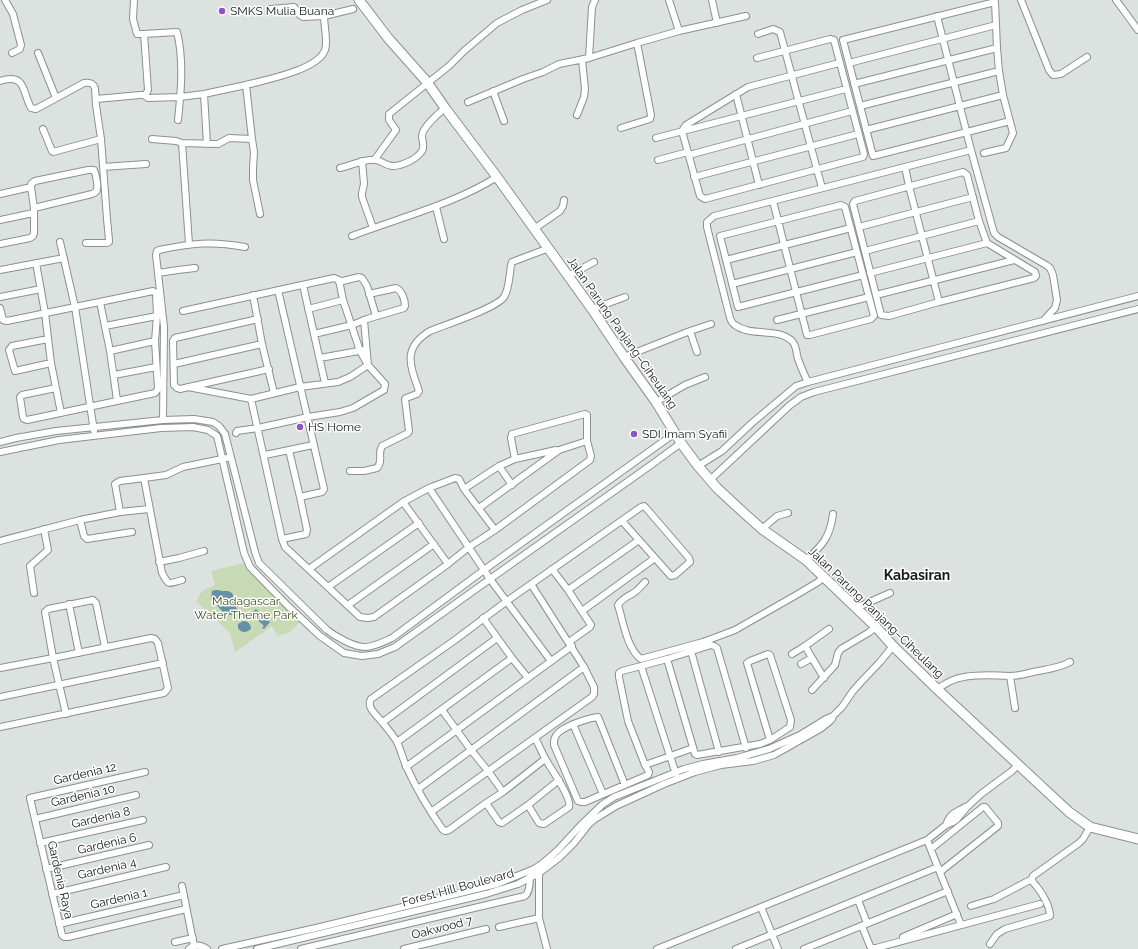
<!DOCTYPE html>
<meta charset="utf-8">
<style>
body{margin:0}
canvas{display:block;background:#dbe2e0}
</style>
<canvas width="1138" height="949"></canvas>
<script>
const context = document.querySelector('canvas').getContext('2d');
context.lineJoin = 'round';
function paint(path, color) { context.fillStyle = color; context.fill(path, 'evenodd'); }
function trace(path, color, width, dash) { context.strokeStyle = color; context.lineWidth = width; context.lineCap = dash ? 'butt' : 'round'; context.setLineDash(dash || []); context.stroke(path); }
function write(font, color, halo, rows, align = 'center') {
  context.font = font + ' Raleway,sans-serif'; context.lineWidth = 3; context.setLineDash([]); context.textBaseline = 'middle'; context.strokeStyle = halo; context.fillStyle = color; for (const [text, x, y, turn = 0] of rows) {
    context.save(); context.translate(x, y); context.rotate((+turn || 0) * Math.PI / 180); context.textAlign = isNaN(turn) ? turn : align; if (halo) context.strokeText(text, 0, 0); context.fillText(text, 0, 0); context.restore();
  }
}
paint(new Path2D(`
 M244,563L248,570L301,621L290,632L278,636L272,626L235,652L230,633L196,601L202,591L215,585L211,571Z`), '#c8dab4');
paint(new Path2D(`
 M215,590H219L221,591H228L232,593L234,597V603L237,609C231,621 223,613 217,605C217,605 217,603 216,602C215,601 212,600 211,599L212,591Z
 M256,609L270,622L264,629L262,628L264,626L253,616L251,618L248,616Z
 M243,621C248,621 251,624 251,629C246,633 241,633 238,628V624Z`), '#6590a6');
const street = new Path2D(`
 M5,0L13,14L21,45L20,49L12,53
 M134,0L133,19L137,34H144L148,90L145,96
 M669,0L679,31
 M712,0L717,23
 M1021,0L1049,70L1053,75L1061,74L1087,57
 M1116,0L1138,30
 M271,9L294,7L300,15L303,17L324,16
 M937,16L971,150
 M144,34L177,32C184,60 181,92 178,120
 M758,34L773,29L780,32L822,188
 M38,53L56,98
 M589,58L592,7L595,0
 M757,58L830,39L834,40L864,154L863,157L705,199L700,196L682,131L686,125L748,87L839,63
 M849,63L996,25
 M0,81C26,73 22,91 31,108L36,109L84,83C90,82 93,83 95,88L96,105L101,139L107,219L109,240V242L107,243H86
 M854,84L997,48
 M493,91L504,121
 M204,94L207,144
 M736,94L759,185
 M96,99L140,95H144L148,98L180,97L204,94L246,85
 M468,102L523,79L543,72L559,64L589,58L637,43L679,31L746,16
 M860,106L999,71
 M577,115L584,97L585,89L582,60
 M621,128L650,119L651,115L637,43
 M43,129L52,151L53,152L101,139
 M866,130L1003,95
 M656,138L846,89
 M152,139L176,141L182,143
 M252,139L254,152L253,168V180L260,214
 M984,153L1006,148L1013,133L1003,95L999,71L997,48L995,2L843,40L873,156L1010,121
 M689,155L852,111
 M375,159L396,130L389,120V114L449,66L464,51L497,23L522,10L547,0
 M658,160L688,152
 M362,161L364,184L362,193V197L373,228
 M103,167L146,164
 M905,167L909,186L939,302L1034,278L1036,276L1035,272L987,243L979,221L967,175L963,172L855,201L853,204L881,315L889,316L939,302
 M340,168C350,166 366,158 376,160C382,161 386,166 393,166C402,166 417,159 422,151C425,146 422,141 422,136C422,128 439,113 445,108
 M694,177L858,134
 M31,187V184L35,181L88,170H94C96,175 98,184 97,189C97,192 95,193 92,194L34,208
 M0,194L31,187L34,208V233L33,236L30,238L0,244
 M773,201C784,246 796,290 807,335H810L871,319L874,316L845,207L841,205L720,236L738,307L863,275
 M436,207L444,239
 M0,220L33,213
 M859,227L973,197
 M534,229L560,211L563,206L564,200
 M352,236C401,217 452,205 497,177
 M60,242L75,307L94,431
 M189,244L182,143L218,144L229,138L252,139L246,85C265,80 318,70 325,50C328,42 324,25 324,16L353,9
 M865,251L979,221
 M726,260L851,228
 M36,263L45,313L51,363L61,413
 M0,270L64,258
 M158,273L178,270L195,268
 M870,273L987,243
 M568,276L594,262
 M339,282L359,277L362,278L367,286L376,316
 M732,284L857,252
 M303,285L325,383
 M278,290L324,489L322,492L300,497L307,530L306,534L282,539
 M253,295L262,344L274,393
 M876,295L1014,260
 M0,297L41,289
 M100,302L110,351L117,400
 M0,308L3,320L7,321L153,291L156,293L157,316L155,341L158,389L155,393L27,420L24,419L23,417L20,397L22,395L56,388
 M308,309L343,300
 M592,309L625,297
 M183,311L334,278L339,280L343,300L360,351L368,365L385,384L384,390L353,408L340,412L308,417L258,428L237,431L236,433
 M258,319L175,338L173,341L174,385L177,388L180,389L269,369
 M777,320L869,297
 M105,326L157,316
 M690,331L697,352
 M314,334L352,325L367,319L404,308L405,306C405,299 402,291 396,288L369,294
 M48,339L12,346L9,350L15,371L51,363
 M110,351L155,341
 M624,357L690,331L711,324
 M320,358L364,350
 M174,364L262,344
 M114,375L156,367
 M808,382C804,375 801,367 798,359C796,353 797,346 792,341C777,327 751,337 735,325C732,324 731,320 730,318L707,227V222L714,216L971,150L994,233L998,237L1046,265L1050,268L1053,275L1057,300L1055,308L1043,321
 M188,387L251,399L300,387L338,382L350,377L368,365L364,320
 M251,399L282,539L285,547L360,617L368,618L374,617L448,564L469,547L495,530L590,460L591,456L587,441V415L585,414L512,434L511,438L515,459
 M656,402L685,385L705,377
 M163,420L164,327L156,255L157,251L159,250C192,243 212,241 245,247
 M0,442L16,438L56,431L163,420L194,419L213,422L219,426L225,434L255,552L259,563L327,630C336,637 354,647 365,647C374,647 383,642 392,638L484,570L675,433
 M289,450L300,497
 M0,452L59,440L161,428L193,427L208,430L217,436L244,553L250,567L288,606L320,636L344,653L362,656L378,654L395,647L490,579L651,465L681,443
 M265,455L313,445
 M499,466L512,485
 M698,466L722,451L752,423L796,386L808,382L1138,296
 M350,471H364L377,468C384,460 377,454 382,446L408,433L409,431L405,399L406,398L417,394L419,391C410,365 402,348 430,331C445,325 497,308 504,297C508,291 509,281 510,273C511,268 510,266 512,262L549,248
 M710,480L789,406L801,397L814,392L1138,309
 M429,488L490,579L551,661
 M464,489L499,466L515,459L556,450
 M403,502L448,564
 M479,508L559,450L587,441
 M120,512L115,484L120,481L144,478
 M80,520L84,536L87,539L132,532
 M762,529L777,516L788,513
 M0,541L80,520L120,512L149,509
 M806,560C823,545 830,537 833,514
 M159,562L179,558L204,551
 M309,569L403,502L429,488L455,478L459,479L464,489L495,530
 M552,569L568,590L591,625L590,627L569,642
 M182,580C168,584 169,586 162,573L144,478L166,475L183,467L227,458
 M645,582C642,585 639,589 635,592C629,596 622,598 618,605C623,621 627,649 641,659L703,642L735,630L798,594L818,582L824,577
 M328,587L419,523
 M568,590L639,540
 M34,593L30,566L48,550L44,529
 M69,604L79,653
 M348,605L434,544
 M856,608L890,593
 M582,611L655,558
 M483,618L512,658L528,678
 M805,646L829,629
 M691,651L719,752
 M792,654L805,646L812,658L824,678
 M667,659L711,645L714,646L717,648L746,748
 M801,664L812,658
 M0,668L53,658L151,638L155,639L158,643L168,688L166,691L164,693L0,727
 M937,689C942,686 946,683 951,681C964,674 995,675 1010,676
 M812,690L835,665L838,653L841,649L868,633L876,627
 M0,697L163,663
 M1015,708L1010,676C1019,676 1025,674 1033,672C1046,669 1057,669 1070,662
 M442,710L471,750L488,771L503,792
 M66,714L53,658L45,612L48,609L93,600L96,603L105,647
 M383,722L497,638
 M573,724L603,794
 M535,738C539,745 542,753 546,760C551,769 572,798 569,807L544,824L539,823L528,805L502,823L499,822L486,803L449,830L445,831L443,830C429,810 417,790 407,768C403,760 401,750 397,742C393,735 387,728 382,722C377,715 366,708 371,699L455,640L507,601L641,507L644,506L646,508L689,558L690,562L675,575L671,576L622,521
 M397,742L512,658
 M645,765L693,748
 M406,767L572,646
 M145,772L30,798L62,935L64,937H68L186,909
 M676,774L670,756L641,666L667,659L695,754L697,755L760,744L770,740L790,727L791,720L770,655L768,654L750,661L747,663L770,740
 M625,785L598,717C588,718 565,726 558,733C554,737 554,740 554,745L578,801L581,802H585L648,775L649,772L645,765L628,721L619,677V673L622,671L641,666
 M418,789L584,667
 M486,803L503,792L545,759
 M528,805L559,780
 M431,812L592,697L594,694V687L584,667L531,584
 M35,819L136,795
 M946,825C950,813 955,813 965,807
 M927,840L961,925
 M40,843L143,820
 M931,849L983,807H985L998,823V826L940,872
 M46,869L149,845
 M539,870V918L547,949
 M182,886L194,946
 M52,894L166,867
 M858,900L867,923
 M971,906L994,899L1032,879
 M761,907L778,949
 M59,924L184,895
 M862,926L870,946L872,948H876L1040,904
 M499,927L539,918
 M903,937L957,914
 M175,942L193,938
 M990,944L997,934L1005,929L1050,916C1050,907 1043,894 1037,887C1036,885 1034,884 1033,882C1031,879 1032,879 1033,876L1079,843L1083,839L1090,827
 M189,949C195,944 201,945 207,949
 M222,949L316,928L497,884L534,869L543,863L558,850L580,826L603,804L614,797L684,769L703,764L737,758L769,749L800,735L826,719L833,716L842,707L853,691L861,682L880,662L893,646
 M257,949L486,894L518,884L539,873L560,857L574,843L589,824L595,819L616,806L664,784L695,772L721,765L753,761L774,755L820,729L829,722L832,719L833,716
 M301,949L525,896C530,892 530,882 530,876
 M404,949L486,929
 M657,949L927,840L946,825L953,822L957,819L967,807L981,794L1012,771L1018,765
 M736,949L938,867
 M804,949L948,891`);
const secondary = new Path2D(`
 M359,0L388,38L427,82L445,108L497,177L592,309L624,357L656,402L681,443L698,466L717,488L745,514L762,529L806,560L876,627L893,646L937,689L1069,812L1090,827L1138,839`);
trace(street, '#8a918f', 8);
trace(secondary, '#8a918f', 11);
trace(street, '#fff', 6);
trace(secondary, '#fff', 9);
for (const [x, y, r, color] of [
 [222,11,4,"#9351c7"],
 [300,427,4,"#9351c7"],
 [634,434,4,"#9351c7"]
]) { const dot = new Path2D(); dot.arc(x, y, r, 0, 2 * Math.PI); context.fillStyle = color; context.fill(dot); trace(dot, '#fff', 1.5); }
write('12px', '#171a19', '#fff', [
 ["SMKS Mulia Buana",230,11],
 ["HS Home",308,427],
 ["SDI Imam Syafii",642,434]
], 'left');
write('12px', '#171a19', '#fff', [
 ["Jalan Parung Panjang–Ciheulang",622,333,55],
 ["Jalan Parung Panjang–Ciheulang",876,613,44],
 ["Gardenia 12",85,774,-13],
 ["Gardenia 10",83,796,-13],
 ["Gardenia 8",101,818,-13],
 ["Gardenia 6",107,844,-13],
 ["Gardenia 4",107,869,-13],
 ["Gardenia Raya",60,880,77],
 ["Forest Hill Boulevard",458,888,-15],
 ["Gardenia 1",119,899,-13],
 ["Oakwood 7",442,928,-14]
]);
write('12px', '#3b5218', '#fff', [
 ["Madagascar",246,601],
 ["Water Theme Park",246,615]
]);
write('bold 14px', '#171a19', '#fff', [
 ["Kabasiran",917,576]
]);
</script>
